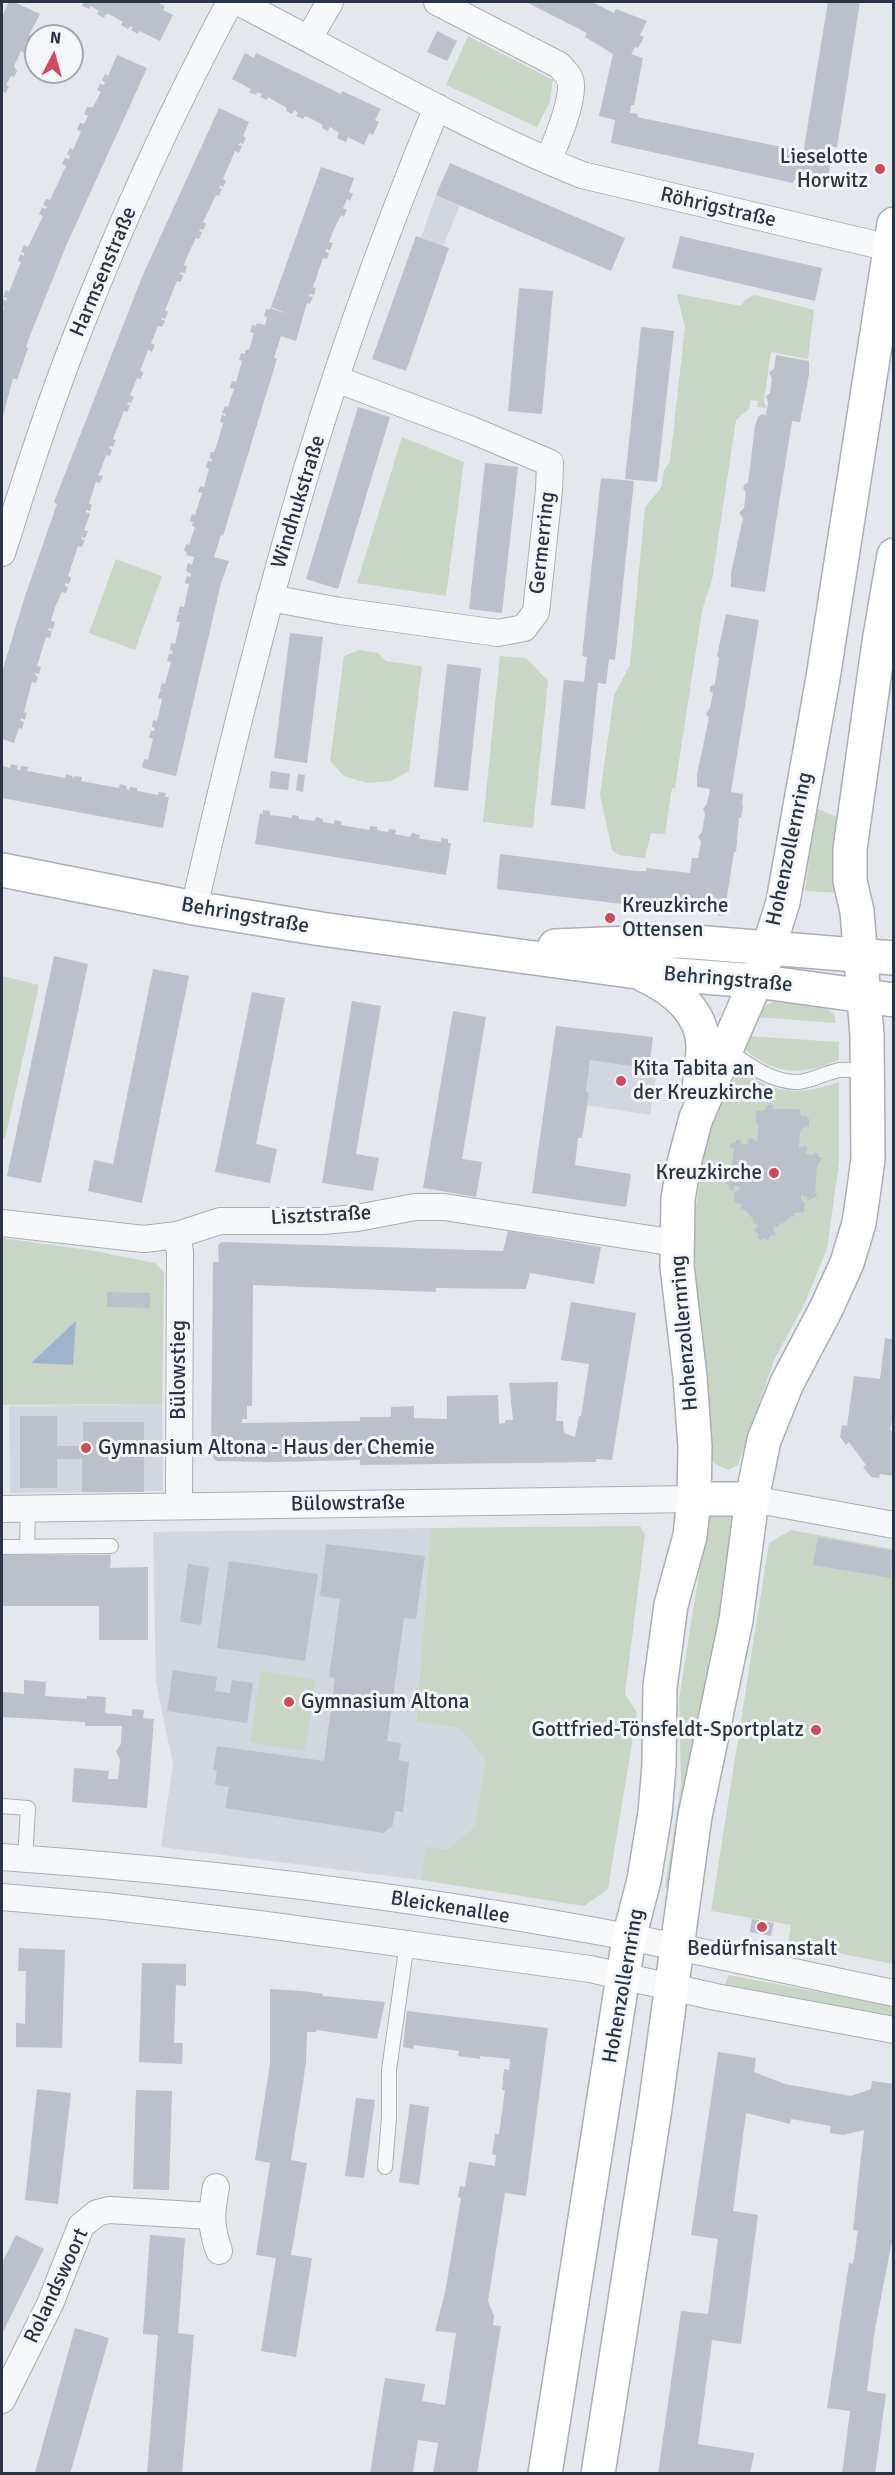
<!DOCTYPE html>
<meta charset="utf-8">
<style>
body{margin:0}
#map{position:relative;width:895px;height:2475px;overflow:hidden;background:#e4e7ec;font-family:Signika,sans-serif}
canvas{display:block}
.frame{position:absolute;inset:0;border:3px solid #2b3445;pointer-events:none}
.north{position:absolute;left:24px;top:24px;width:60px;height:60px;box-sizing:border-box;background:#f4f6f9;border:2px solid #a4a8b1;border-radius:50%;rotate:6deg;font-size:16px;font-weight:700;line-height:24px;text-align:center;color:#2b3445}
.north::after{content:'';display:block;margin:auto;width:21px;height:27px;background:#d1495b;clip-path:polygon(50% 0,100% 100%,50% 72%,0 100%)}
</style>
<div id="map">
<canvas width="895" height="2475"></canvas>
<div class="frame"></div>
<div class="north">N</div>
</div>
<script>
const context = document.querySelector('canvas').getContext('2d');
context.lineJoin = 'round';
function paint(path, color) { context.fillStyle = color; context.fill(path, 'evenodd'); }
function trace(path, color, width, dash) { context.strokeStyle = color; context.lineWidth = width; context.lineCap = dash ? 'butt' : 'round'; context.setLineDash(dash || []); context.stroke(path); }
function write(font, color, halo, rows, align = 'center') {
  context.font = font + ' Signika,sans-serif'; context.lineWidth = 6; context.setLineDash([]); context.textBaseline = 'middle'; context.strokeStyle = halo; context.fillStyle = color; for (const [text, x, y, turn = 0] of rows) {
    context.save(); context.translate(x, y); context.rotate((+turn || 0) * Math.PI / 180); context.textAlign = isNaN(turn) ? turn : align; if (halo) context.strokeText(text, 0, 0); context.fillText(text, 0, 0); context.restore();
  }
}
paint(new Path2D(`
 M436,195L460,205L443,246L421,238Z
 M590,1060L657,1070L650,1115L587,1105L589,1093L586,1092Z
 M162,1404L163,1491L10,1493L9,1406Z
 M431,1528L416,1722L459,1728L485,1759L475,1826L447,1849L426,1846L421,1880L161,1847L173,1764L156,1683L153,1532Z`), '#d2d6de');
paint(new Path2D(`
 M468,36L553,80L550,102L537,127L446,85Z
 M679,294L741,306L745,300L754,295L814,310L808,359L771,352L764,400L766,408L757,407L758,401L751,400L749,409L736,420L712,580L702,611L675,788H672L665,834L651,833L645,858L619,855L612,850L600,795L614,695L630,665L645,507L661,488L664,470L670,461L685,327L677,295Z
 M402,437L464,462L446,596L357,583Z
 M116,559L162,576L135,650L89,633Z
 M359,650L378,653L386,661L422,666L409,771L391,781L367,783L344,776L330,761L344,656Z
 M500,656L526,658L548,681L533,828L483,822Z
 M816,808L844,820L842,893L805,891Z
 M2,976L39,985L5,1139L2,1138Z
 M774,1002L823,1006L834,1014L836,1023L755,1017L759,1008Z
 M747,1036L839,1042V1060C799,1076 777,1076 743,1048Z
 M735,1067C772,1093 796,1097 839,1082V1163L827,1249L804,1305L774,1360L738,1465L728,1470L715,1464L708,1454L689,1256L706,1136Z
 M2,1238L95,1251L155,1263L164,1272L162,1404L2,1405Z
 M709,1510L735,1516L674,1890L665,1888L681,1785L679,1699Z
 M640,1526L645,1534L625,1694L637,1713L608,1889L584,1906L421,1880L426,1846L447,1849L475,1826L485,1759L459,1728L416,1722L431,1528Z
 M791,1530L893,1549V1964L788,1943L791,1925L711,1911L769,1543Z
 M261,1671L316,1680L305,1751L250,1742Z
 M729,1975L877,2003L893,2002V2022L725,1985Z`), '#c9d6c5');
paint(new Path2D(`
 M76,1321L73,1365L31,1363Z`), '#9fb4cc');
paint(new Path2D(`
 M9,2H14L40,14L29,35L33,37L29,43L26,41L25,44L28,46L25,53L21,51L14,66L17,71L14,77L11,76L6,85L9,86L6,93L2,91V16Z
 M84,2H156L165,6L163,10L173,15L160,41L139,31L138,34L131,30L133,27L130,26L128,29L121,25L123,22L109,14H106L104,18L97,14L99,11L91,6L89,9L82,6Z
 M526,2H592L614,13L616,9L647,21L640,35L644,37L638,48L635,47L631,54L643,58L634,105H631L630,113L638,114L637,117L791,149V152L803,154L828,2H860L837,147H833L827,185L794,180L793,183L611,143L615,120L599,116L613,54L585,37L587,33Z
 M437,31L457,41L447,61L427,52Z
 M245,53L254,58L256,53L341,94L342,91L381,109L375,120L379,122L373,135L369,133L364,145L348,137L346,142L337,138L339,133L332,128L330,127L328,131L322,128L323,125L310,118L305,116L303,119L296,116L298,113L294,110L292,114L286,111L287,108L268,97L267,100L260,97L262,94L257,92L256,95L249,92L251,89L232,79Z
 M117,55L147,68L66,246L31,333L26,347L28,348L17,380L13,378L2,420V313L4,307H2V303L3,299L6,301L7,298L3,297L6,290L9,292L21,262L18,261L20,254L24,256V253L21,252L24,245L28,247L43,216L39,214L42,207L45,209L47,207L43,205L46,199L50,200L66,166L62,164L65,158L69,159L70,156L67,154L70,148L73,150L80,134L81,131L77,130L80,123L84,124L88,116L84,114L87,107H93L101,92L97,90L100,84L104,85L105,82L102,81L105,74L108,76Z
 M219,108L249,122L243,136L246,138L243,144L240,143L238,145L242,146L239,153L235,151L223,179L226,181L223,187L220,185L219,188L222,189L219,196L216,195L203,222L206,224L203,230L200,229L199,231L202,232L199,239L196,238L190,250L184,265L187,266L185,273L181,272L180,274L183,275L181,282L177,281L165,310L168,312L165,319L162,317L161,319L165,321L162,327L158,326L151,343L155,345L152,352L148,350L140,371L143,372L141,379L137,378L130,395L134,397L131,403L128,402L127,404L130,406L127,412L124,411L113,439L116,440L113,447L110,446L109,448L112,450L110,456L106,455L101,469L98,475L103,476L100,483L96,482L89,503L92,505L90,511L86,510V512L90,514L84,530L88,531L85,538L82,537L81,539L85,540L82,547L78,546L68,576L71,578L69,584L65,583V586L68,587L66,593L62,592L55,607L51,621L55,622L53,629L49,628L48,630L52,631L50,638L46,637L37,666L41,667L39,674L35,673V675L38,677L36,683L32,682L24,712L27,713L25,720L21,718V721L24,722L22,729L19,728L14,743L2,739V672L25,596L57,504L54,502L142,277Z
 M450,163L625,238L611,271L436,195Z
 M321,167L354,178L349,192L353,194L350,201L347,199L343,208L347,210L344,217L341,215L334,229L329,242L333,243L330,250L326,249V252L329,253L327,259L323,258L313,287L316,288L314,295L310,294L309,296L313,297L310,304L307,303L296,341L281,336L274,358L277,359L223,536L221,535L214,557L229,561L221,583L176,776L146,769L142,767L144,759L148,760L153,738H149L151,731H154L155,728L152,727L153,720L157,721L162,699L158,698L160,691H164L160,690L162,683L165,684L171,662L167,661L169,654H172L173,651L170,650L171,643L175,644L180,622H176L178,614L182,613H178L180,606L184,607L189,584L185,583L187,576L190,577L191,574L186,571L188,563L192,565L194,557L186,555L187,552L184,551L186,544L189,545L195,527L192,526L193,522L190,521L192,514L195,515L202,493L198,492L200,486L204,487L209,469L206,467L208,461L212,462V459L209,458L211,452H214L218,441L223,423L220,422L222,415L225,416L226,414L222,413L225,406L228,407L234,389L230,388L232,381L236,382L242,361L239,360L241,353L245,354L246,350H249L254,333L250,332L252,325L256,326L257,323L265,325L267,317L264,316L266,309L270,310V308L288,314L271,307Z
 M416,236L449,248L406,371L372,359Z
 M680,236L822,268L815,301L672,268Z
 M519,288L553,291L542,414L508,411Z
 M641,327L674,331L657,482L625,479Z
 M776,355L809,361V374L800,422L792,421L765,592L731,587V573L743,518L739,513L744,508L746,493L743,488L745,484L748,483L755,426L758,417L762,414L766,415L768,403L766,396L770,393L772,379L769,372L774,369Z
 M358,407L390,417L338,589L306,579Z
 M485,463L518,467L502,613L469,609Z
 M601,478L634,481L615,660L609,659L606,684L598,683L585,809L551,805L564,680L584,682L587,657L582,656Z
 M726,614L759,620L731,792L743,794L742,805H743L741,818H739L736,852H734L724,916L497,889L500,854L636,871H646L647,868L690,873L692,858H698L701,842L698,837L702,832L705,814L703,809L707,804L710,789L697,787V774L709,718L706,714L710,708L713,693L710,691V687L715,684L719,658L717,656Z
 M290,633L323,637L307,763L274,758Z
 M447,664L481,668L468,791L434,787Z
 M11,764L18,766L17,769L20,770L21,766L28,767L27,771L65,778L66,774L73,776L72,779L75,776L82,777L81,781L119,788L120,784L127,786L126,789L129,790L130,787L137,788V791L158,795L159,792L166,793L165,797H169L163,828L2,798V766L10,768Z
 M271,771L290,774L288,790L269,788Z
 M298,774L305,775L303,792L296,790Z
 M263,810L270,811V815L292,818V815L299,816V819L315,821L316,817L323,819V822L334,824L335,820L342,822L341,825L369,830L370,826L377,827V830L388,832L389,829L396,830L395,834L410,837L412,833L420,835L419,838L422,839L441,842V838L448,839V843H451L446,875L255,844L260,813L263,814Z
 M54,956L88,964L41,1183L7,1176Z
 M153,969L189,976L142,1203L88,1191L94,1160L113,1164Z
 M252,992L285,998L256,1144L277,1149L270,1183L215,1172Z
 M352,1001L381,1006L356,1154L379,1158L373,1191L322,1183Z
 M453,1011L486,1017L462,1159L482,1162L476,1197L423,1188Z
 M556,1026L653,1037L649,1069L590,1060L586,1092L589,1093L582,1138H578L575,1165L631,1174L626,1207L532,1193Z
 M768,1105H773V1109H799L801,1116H806L809,1119V1126L802,1129L800,1134L799,1148L806,1146L808,1149L805,1154L814,1155V1153H818V1156L822,1158L817,1167L815,1193H817L816,1197L807,1201L808,1198L801,1195V1200L805,1203L804,1212L794,1213V1217L791,1216L782,1224L779,1223V1227L775,1226L773,1231L776,1232L775,1236L771,1235L767,1241L765,1238L760,1240L757,1237L759,1234L753,1230L757,1228V1224L753,1223V1219L744,1209L742,1210L740,1206L743,1205L734,1202L735,1192L739,1190L740,1187L734,1186V1191L729,1190V1185L726,1184L727,1180H730L734,1149L730,1148V1144L736,1143V1140H741L740,1144H749L747,1140L752,1138L757,1141L759,1126L756,1121V1111H763Z
 M508,1231L601,1247L594,1284L530,1273L526,1289L436,1288V1292L253,1285L252,1406H247V1419H242V1423L360,1421V1417H391V1407L414,1406V1418L447,1419V1396L498,1395L499,1424L505,1423V1420H513L509,1383L558,1382L556,1421H563L564,1433L575,1437L579,1416H581L589,1364L561,1360L571,1302L636,1313L612,1460L596,1459V1462L360,1465V1460L273,1462L217,1461L214,1459L211,1451L213,1262H219L218,1245L222,1242L503,1251Z
 M107,1292L150,1293V1308L107,1307Z
 M885,1338L894,1340V1409L890,1430L894,1434V1476L880,1474L879,1478L871,1477L863,1467L866,1465L849,1442L846,1445L840,1437L842,1425L847,1426L854,1376L880,1379Z
 M20,1416H57V1446H83V1422H144V1492H82V1459H57V1488H20Z
 M818,1537L894,1551L890,1578L813,1565Z
 M326,1544L425,1556L416,1619L404,1618L387,1741L401,1743L399,1760L409,1762L403,1812L395,1811L392,1828L390,1827L384,1833L225,1808L229,1787L215,1785L217,1770H213L217,1746L324,1761L335,1678L329,1677L340,1599L320,1596Z
 M2,1555H111L110,1568L148,1567V1640H99V1606H2Z
 M229,1561L318,1574L305,1661L217,1648Z
 M188,1564L209,1567L201,1625L180,1622Z
 M173,1670L217,1677L215,1691L230,1693L232,1680L253,1683L247,1723L167,1711Z
 M24,1680L46,1682L45,1696L87,1699V1696L106,1697L105,1713L132,1716V1709L144,1710L143,1718L154,1719L147,1808L72,1802L74,1768L109,1771L108,1779H118L120,1760L116,1751L121,1744L122,1726H85V1722L2,1717V1692L24,1694Z
 M752,1919L774,1923L771,1936L750,1932Z
 M19,1948L65,1950L62,2048L16,2047V2023L25,2024L26,1971H18Z
 M142,1963L186,1964V1986L176,1985L174,2043H183L182,2064L139,2062Z
 M270,1989L302,1991L323,1994V1996L385,2002L377,2039L317,2030L316,2032H307L306,2063L291,2160L307,2163L291,2255L312,2258L296,2357L261,2351L276,2258L256,2255L270,2163L255,2160L270,2064Z
 M407,2011L548,2028L526,2196L505,2193L488,2301L494,2316L493,2325L501,2326L477,2474H433L438,2443L418,2440L413,2471L418,2474H370L385,2378L425,2384L422,2401L445,2405L456,2333L435,2331L445,2293L461,2198L458,2197L460,2186L465,2187L469,2162L495,2166L496,2155L492,2154L495,2134H499L505,2090H502L504,2069L509,2070L510,2059L480,2056V2059L458,2056L459,2051L414,2045L413,2049L403,2047Z
 M718,2052L756,2058L754,2072L785,2084L851,2096L871,2089L872,2081L894,2084V2230L875,2329L867,2391L886,2394L875,2474H842L850,2411L827,2408L849,2263L853,2264L858,2231L853,2230L864,2130L843,2135L830,2133L831,2126L791,2119L790,2124L746,2113L733,2211L758,2215L741,2344L712,2340L698,2444L754,2453L750,2474H658L681,2311L708,2314L718,2239L691,2235Z
 M37,2089L71,2093L58,2204L25,2200Z
 M136,2090L172,2091L169,2190L133,2189Z
 M356,2098L375,2100L364,2178L345,2176Z
 M410,2104L429,2107L419,2185L399,2182Z
 M16,2235L44,2249L2,2334V2263Z
 M150,2235L185,2238L178,2333L194,2335L182,2474H147L158,2335L143,2334Z
 M75,2328L109,2338L70,2474H41L35,2472Z`), '#bbc0ca');
const lane = new Path2D(`
 M726,1049C746,1063 772,1083 798,1082C812,1081 825,1073 839,1070C847,1069 858,1071 867,1072
 M2,1547L111,1546
 M27,1547L28,1508
 M2,1806L28,1808L25,1859
 M385,2167L389,2117V2070L407,1943`);
const street = new Path2D(`
 M238,2C351,60 463,127 582,175L890,248
 M437,2L559,65C564,71 571,76 571,85C572,106 556,142 548,161
 M309,38L330,2
 M2,553C25,481 48,408 76,337C121,222 172,110 230,2
 M270,598L340,611L498,633L524,628L536,612L549,490L550,463L472,430L336,379
 M194,908C224,777 256,646 293,517C332,378 382,240 437,107
 M2,1223L144,1239L177,1235L220,1221H322L357,1218L415,1207H444L676,1243
 M177,1235L180,1252L179,1505
 M752,1499L894,1525
 M2,1509L694,1499
 M2,1857C201,1871 399,1895 596,1931C695,1949 794,1973 894,1993
 M2,1897L106,1906L259,1924L590,1969L716,1997L894,2030
 M216,2187C211,2214 210,2225 219,2251
 M2,2400L50,2304L81,2226L97,2213L109,2210L210,2216`);
const secondary = new Path2D(`
 M2,870L194,908L321,929L637,972L756,981L894,1000
 M555,946L681,941L894,958
 M642,974C672,988 703,1010 703,1047C703,1061 700,1075 699,1090
 M694,1499H752
 M545,2474L629,1938L644,1880L655,1813L659,1766L660,1687L671,1605L690,1536L694,1499L695,1447L690,1377L677,1266L678,1199L684,1163L696,1118L764,963L783,902L823,678L894,224
 M598,2474L655,2108L695,1816L736,1620L752,1499L764,1440L787,1383L826,1309L847,1263L859,1223L864,1189L868,1159L867,1035L857,911L850,881V849L879,642L894,555`);
trace(lane, '#a9aeb7', 16);
trace(street, '#a9aeb7', 28);
trace(secondary, '#a9aeb7', 36);
trace(lane, '#f7f8fa', 14);
trace(street, '#f7f8fa', 26);
trace(secondary, '#fff', 33);
for (const [x, y, r, color] of [
 [880,169,6,"#d1495b"],
 [610,918,6,"#d1495b"],
 [621,1081,6,"#d1495b"],
 [774,1173,6,"#d1495b"],
 [86,1448,6,"#d1495b"],
 [289,1702,6,"#d1495b"],
 [816,1730,6,"#d1495b"],
 [762,1927,6,"#d1495b"]
]) { const dot = new Path2D(); dot.arc(x, y, r, 0, 2 * Math.PI); context.fillStyle = color; context.fill(dot); trace(dot, '#f4f6f9', 2); }
write('21px', '#2b3445', '#f4f6f9', [
 ["Lieselotte",868,157,"right"],
 ["Horwitz",868,181,"right"],
 ["Kreuzkirche",622,906],
 ["Ottensen",622,930],
 ["Kita Tabita an",633,1069],
 ["der Kreuzkirche",633,1093],
 ["Kreuzkirche",762,1173,"right"],
 ["Gymnasium Altona - Haus der Chemie",98,1448],
 ["Gymnasium Altona",301,1702],
 ["Gottfried-Tönsfeldt-Sportplatz",804,1730,"right"],
 ["Bedürfnisanstalt",762,1949,"center"]
], 'left');
write('21px', '#2b3445', '#f4f6f9', [
 ["Röhrigstraße",718,208,13],
 ["Harmsenstraße",104,272,-67],
 ["Windhukstraße",299,502,-73],
 ["Germerring",543,543,-84],
 ["Hohenzollernring",790,849,-78],
 ["Behringstraße",245,916,10],
 ["Behringstraße",728,980,5],
 ["Lisztstraße",321,1216,-3],
 ["Hohenzollernring",685,1333,-95],
 ["Bülowstieg",179,1370,-90],
 ["Bülowstraße",348,1504,-1],
 ["Bleickenallee",450,1908,9],
 ["Hohenzollernring",624,1986,-80],
 ["Rolandswoort",57,2286,-65]
]);
</script>
